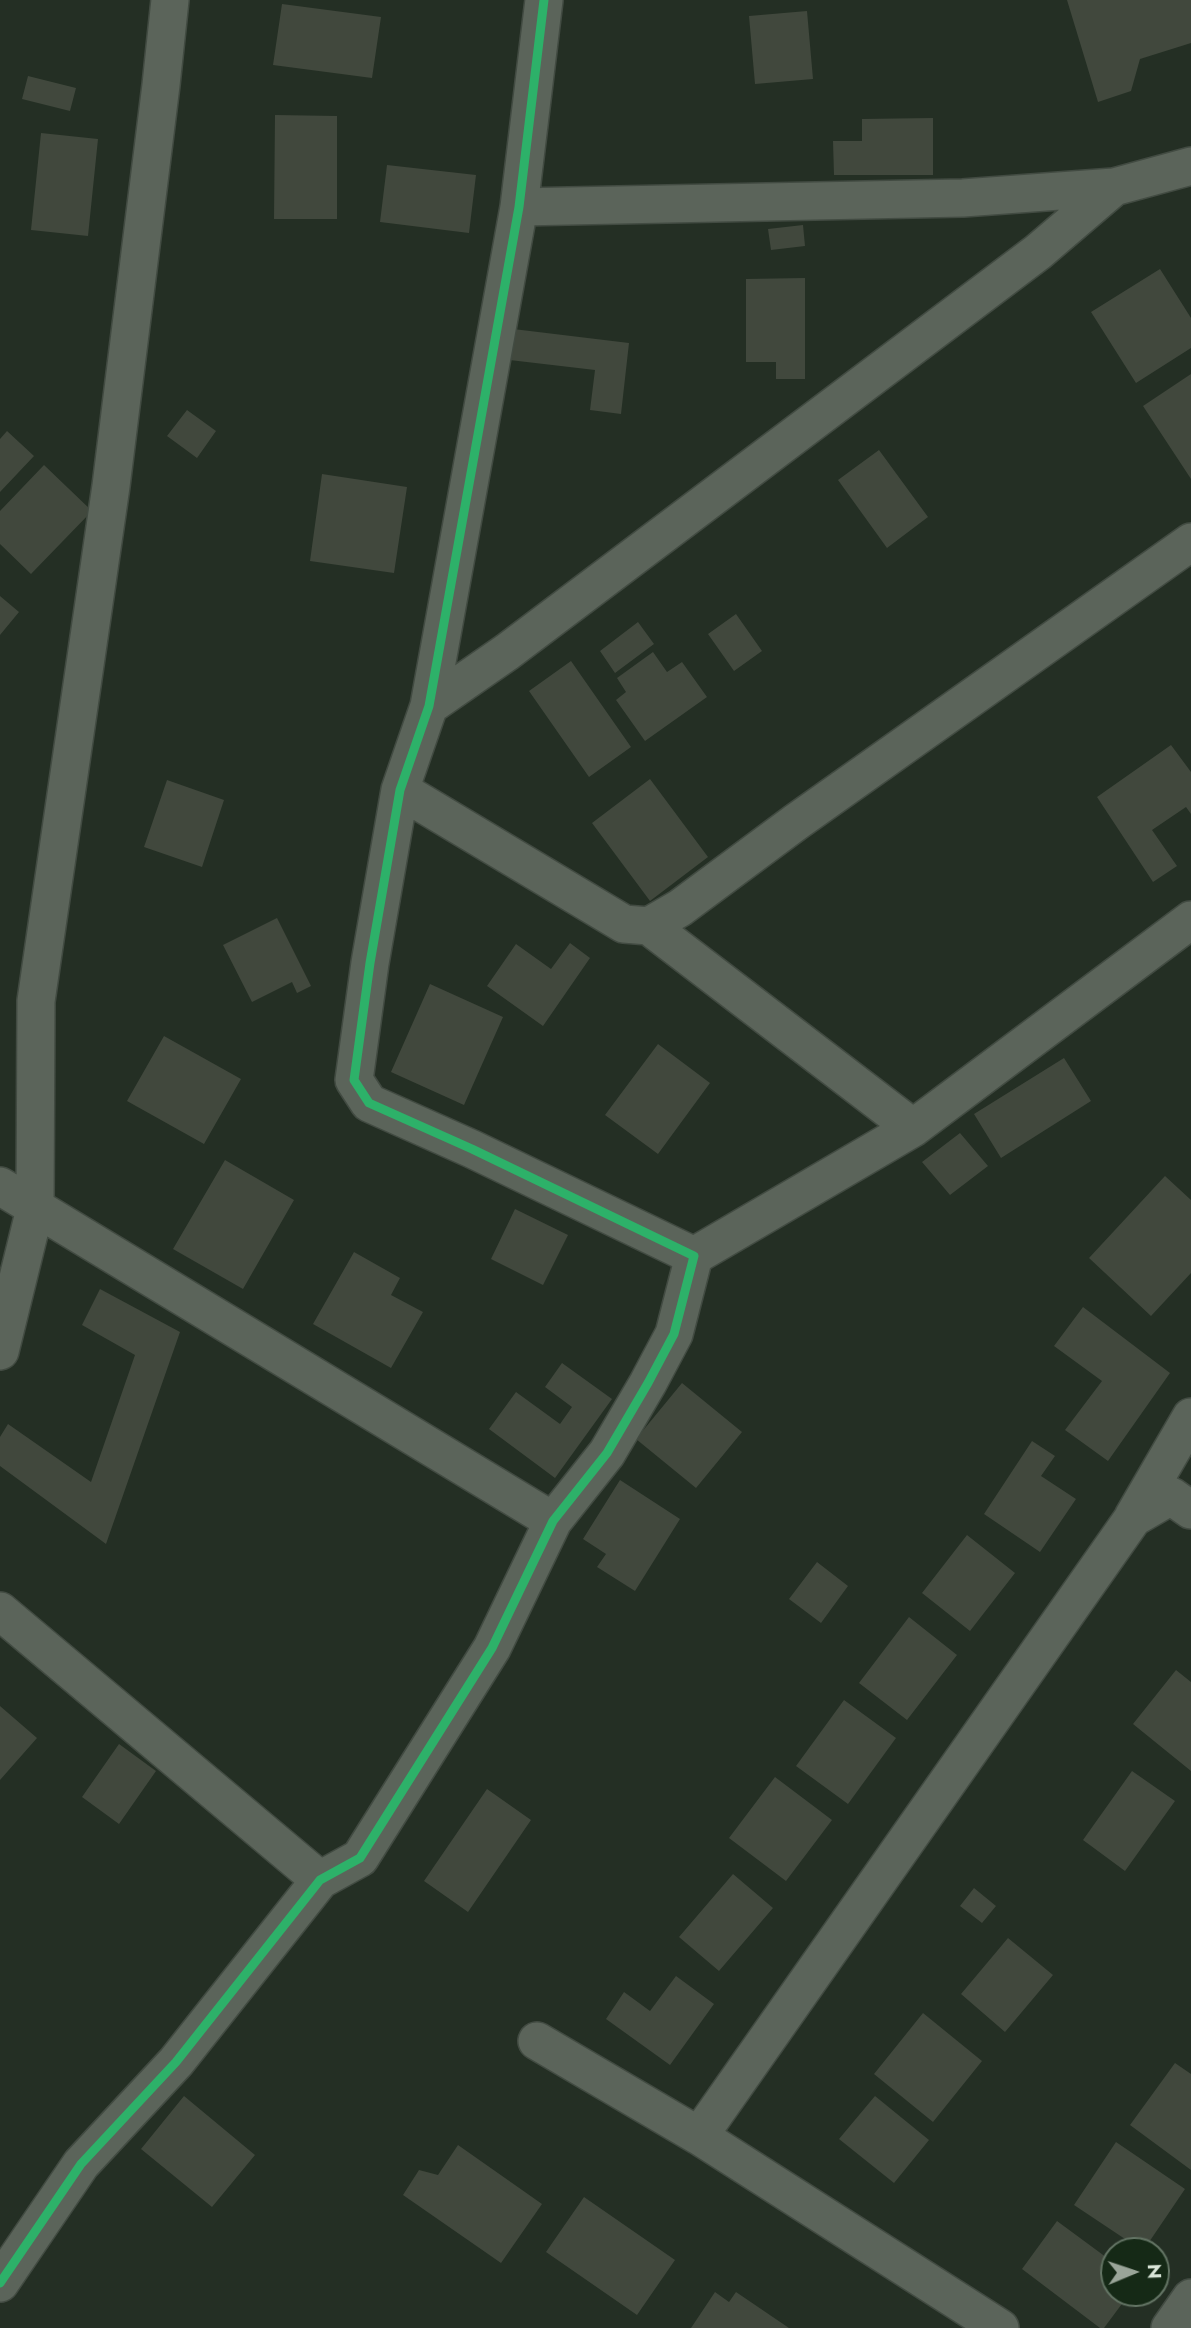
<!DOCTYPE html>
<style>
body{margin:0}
#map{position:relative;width:1191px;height:2328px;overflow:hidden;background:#242f24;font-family:Jost,sans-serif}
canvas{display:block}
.north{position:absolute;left:1100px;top:2237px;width:70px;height:70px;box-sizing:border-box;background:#152916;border:2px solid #637464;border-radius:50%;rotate:88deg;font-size:19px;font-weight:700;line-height:28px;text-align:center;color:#d9e5d8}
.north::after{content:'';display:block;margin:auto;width:24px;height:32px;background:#9aa599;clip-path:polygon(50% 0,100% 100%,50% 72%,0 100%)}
</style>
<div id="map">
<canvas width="1191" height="2328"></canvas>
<div class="north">N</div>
</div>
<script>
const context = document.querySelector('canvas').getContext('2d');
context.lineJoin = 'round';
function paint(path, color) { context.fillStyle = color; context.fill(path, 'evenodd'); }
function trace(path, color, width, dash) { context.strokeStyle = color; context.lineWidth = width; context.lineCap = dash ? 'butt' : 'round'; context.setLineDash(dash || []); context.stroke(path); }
paint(new Path2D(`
 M1067,0H1191V43L1140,59L1131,91L1098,102Z
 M282,4L381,17L372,78L273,65Z
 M807,11L813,79L755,84L749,16Z
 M28,76L76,88L70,111L22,99Z
 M275,115L337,116V219H274Z
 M933,118V175H834L833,141H862V119Z
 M41,133L98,139L88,236L31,230Z
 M387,165L476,175L469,233L380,222Z
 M803,225L805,246L771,250L768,229Z
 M1160,269L1191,318V348L1136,383L1091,312Z
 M805,278V379H776V362H746V279Z
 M505,328L629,343L621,414L590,410L595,370L501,359Z
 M1191,374V479L1143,406Z
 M187,410L216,431L197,458L167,436Z
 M7,431L34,456L0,492V439Z
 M879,450L928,517L887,548L838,480Z
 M44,465L92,511L31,574L0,544V511Z
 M322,474L407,487L394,573L310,561Z
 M0,596L19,612L0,635Z
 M736,614L762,651L734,671L708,634Z
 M638,622L654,644L615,673L600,651Z
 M653,652L667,672L682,662L707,697L645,741L616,700L626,692L617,678Z
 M571,661L631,747L589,777L529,691Z
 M1171,745L1191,772V814L1186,807L1152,830L1177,866L1153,882L1097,797Z
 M650,779L708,857L650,901L592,823Z
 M167,780L224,800L202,867L144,847Z
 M277,918L311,986L297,993L292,982L252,1002L223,945Z
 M570,943L590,958L543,1026L487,986L516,944L551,969Z
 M430,984L503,1017L464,1105L391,1072Z
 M164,1036L241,1079L204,1144L127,1101Z
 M658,1044L710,1083L658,1154L605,1115Z
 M1064,1058L1091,1101L1001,1158L974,1114Z
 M960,1133L988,1166L950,1195L922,1162Z
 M225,1160L294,1200L243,1289L173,1249Z
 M1165,1176L1191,1200V1273L1151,1316L1089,1258Z
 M515,1209L568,1235L543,1285L491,1259Z
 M354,1252L400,1278L391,1295L423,1312L391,1368L313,1324Z
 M100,1289L180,1332L106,1544L0,1466V1437L8,1424L91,1482L135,1355L82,1325Z
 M1083,1307L1170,1373L1108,1461L1065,1430L1102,1381L1054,1346Z
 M562,1363L612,1399L555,1478L489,1429L516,1392L560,1424L572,1407L545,1387Z
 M682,1383L742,1432L696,1488L636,1439Z
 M1032,1441L1055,1456L1041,1476L1076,1499L1040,1552L984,1514Z
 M620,1480L680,1519L635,1591L597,1567L606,1554L583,1539Z
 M967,1535L1015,1573L970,1631L922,1593Z
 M817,1562L848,1586L821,1623L789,1599Z
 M909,1617L957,1655L907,1720L859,1683Z
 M1176,1670L1191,1682V1771L1133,1724Z
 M844,1700L896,1738L848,1804L796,1766Z
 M0,1706L37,1738L0,1780Z
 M119,1744L156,1771L119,1824L82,1797Z
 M1132,1771L1175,1801L1125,1871L1083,1840Z
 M775,1777L832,1820L786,1881L729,1838Z
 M487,1789L531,1820L468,1912L424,1881Z
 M733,1874L773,1908L719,1971L679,1937Z
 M974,1888L996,1906L982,1923L960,1906Z
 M1008,1938L1053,1975L1005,2032L961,1994Z
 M676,1976L714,2004L670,2065L606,2019L624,1992L650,2011Z
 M923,2013L982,2061L933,2122L874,2074Z
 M1175,2063L1191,2074V2170L1130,2125Z
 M184,2096L255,2155L212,2207L141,2149Z
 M875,2096L929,2140L894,2183L839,2139Z
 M1116,2142L1185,2189L1143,2251L1074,2205Z
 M458,2145L542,2204L501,2263L403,2195L419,2170L438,2175Z
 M584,2197L675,2260L637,2315L546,2252Z
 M1057,2221L1114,2263V2293H1130L1104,2328H1100L1022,2269Z
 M715,2292L729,2302L736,2292L789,2328H691Z`), '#41483d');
const minor = new Path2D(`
 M519,207L963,198L1114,187
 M429,706L507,652L1038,252L1114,187L1191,166
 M400,790L624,924L649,926L680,908L796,822L1191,542
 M649,926L913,1128
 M0,1186L553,1521
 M694,1256L913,1128L1191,920
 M0,1351L35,1209L36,1001L111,486L161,85L170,0
 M1133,1517L1191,1417
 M0,1611L320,1880
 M537,2041L699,2136L1000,2328
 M699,2136L1133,1518L1171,1496L1191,1510
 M0,2283L81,2164L176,2062L320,1880L360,1858L492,1648L553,1521L607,1453L648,1383L674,1334L694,1256L472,1149L369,1103L354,1080L370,963L400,790L429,706L519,207L544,0
 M1170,2328L1191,2298`);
trace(minor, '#424b42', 40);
trace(minor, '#5b645a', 37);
trace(new Path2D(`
 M0,2283L81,2164L176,2062L320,1880L360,1858L492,1648L553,1521L607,1453L648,1383L674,1334L694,1256L472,1149L369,1103L354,1080L370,963L400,790L429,706L519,207L544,0`), '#2db169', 9);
</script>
